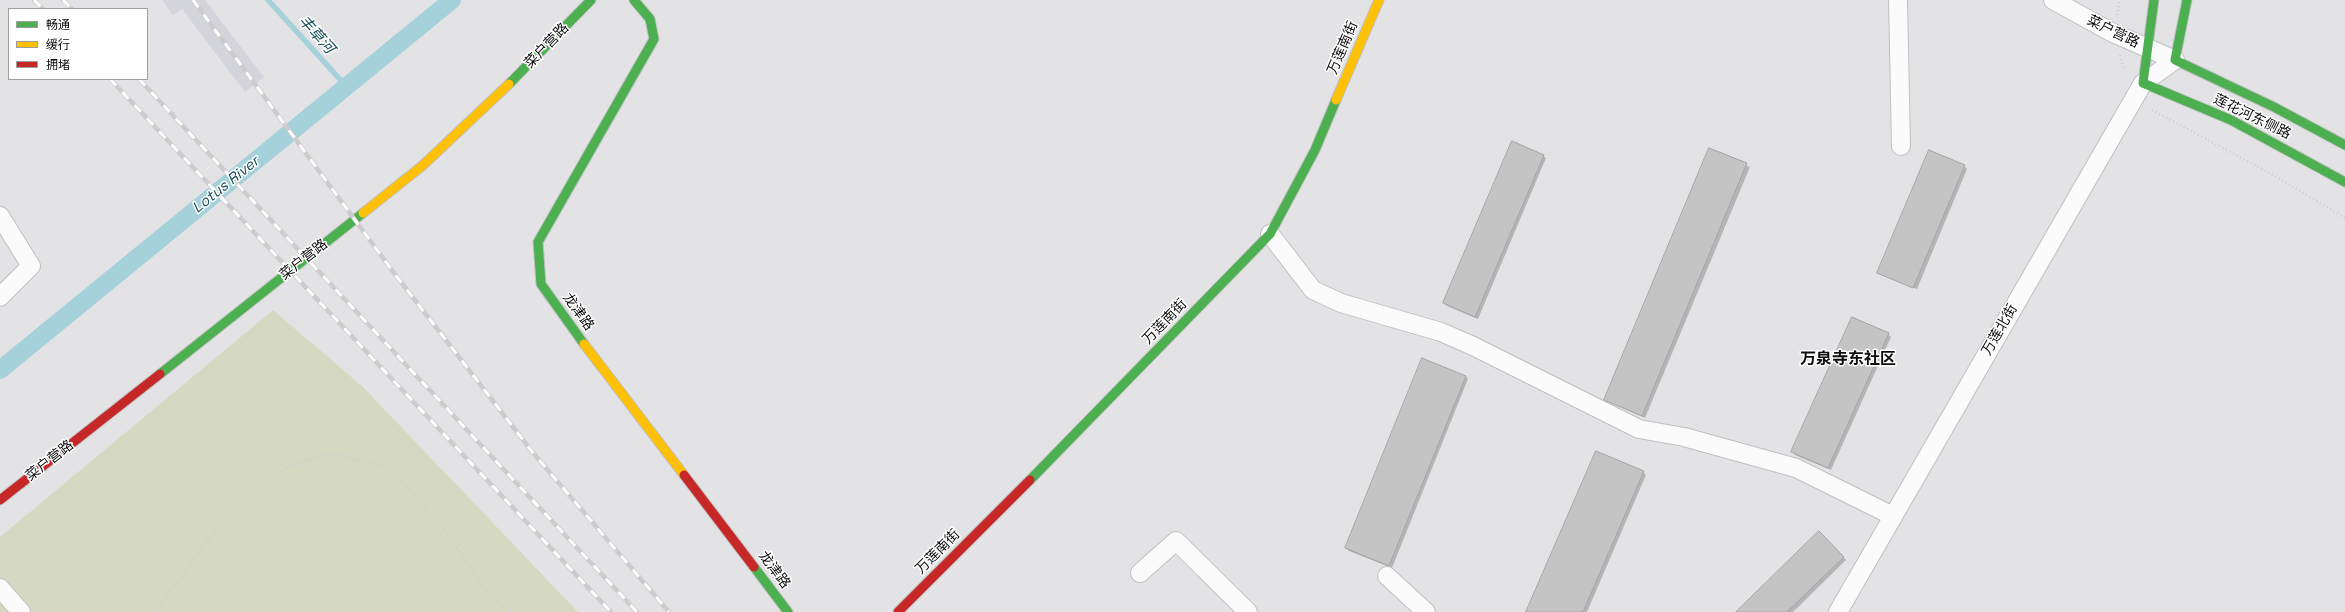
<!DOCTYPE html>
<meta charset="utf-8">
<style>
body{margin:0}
#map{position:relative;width:2345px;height:612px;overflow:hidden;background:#e3e3e6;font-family:"Space Grotesk","Noto Sans SC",sans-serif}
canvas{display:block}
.legend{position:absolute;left:8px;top:8px;width:140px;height:72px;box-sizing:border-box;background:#fff;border:1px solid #9d9d9e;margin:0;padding:5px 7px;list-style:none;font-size:12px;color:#0b0b0d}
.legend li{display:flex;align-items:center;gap:8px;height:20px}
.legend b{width:20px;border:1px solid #9d9d9e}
</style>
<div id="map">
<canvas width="2345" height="612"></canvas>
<ul class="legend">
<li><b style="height:5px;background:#4caf50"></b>畅通</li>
<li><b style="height:5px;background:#ffc107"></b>缓行</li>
<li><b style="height:5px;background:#c62828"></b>拥堵</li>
</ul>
</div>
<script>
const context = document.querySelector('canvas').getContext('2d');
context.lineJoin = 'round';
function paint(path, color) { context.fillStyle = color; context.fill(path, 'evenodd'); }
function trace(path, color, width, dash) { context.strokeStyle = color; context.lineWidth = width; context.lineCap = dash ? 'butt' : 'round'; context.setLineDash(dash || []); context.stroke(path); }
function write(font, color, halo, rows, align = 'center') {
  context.font = font + ' "Space Grotesk","Noto Sans SC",sans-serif'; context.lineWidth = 3; context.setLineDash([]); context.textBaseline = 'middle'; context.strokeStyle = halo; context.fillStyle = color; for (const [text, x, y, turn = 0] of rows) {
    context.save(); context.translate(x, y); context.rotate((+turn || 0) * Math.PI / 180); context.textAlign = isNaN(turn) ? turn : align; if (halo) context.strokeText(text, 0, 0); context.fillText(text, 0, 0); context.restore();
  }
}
paint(new Path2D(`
 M162,0H205L264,77L245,92L182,9L173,15Z`), '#d4d4db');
paint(new Path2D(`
 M273,310L363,387L578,612H0V537Z`), '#d5d9c1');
paint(new Path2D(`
 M1710,149L1750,167L1645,418L1605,400Z
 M1543,156L1546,158L1478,319L1447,306L1444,303Z
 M1964,166L1967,169L1917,289L1881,275L1879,273Z
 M1888,334L1891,337L1831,470L1795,455L1793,452Z
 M1466,377L1468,379L1392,568L1349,551L1346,548Z
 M1643,472L1646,475L1587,612H1527Z
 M1819,533L1846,560L1793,612H1738Z`), '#0003');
trace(new Path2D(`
 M268,0L346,86`), '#a5d1db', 5.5);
trace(new Path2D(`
 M0,370L452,0`), '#a5d1db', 18);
const building = new Path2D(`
 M1512,141L1544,155L1475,317L1443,303Z
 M1709,148L1747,163L1642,416L1604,400Z
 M1929,150L1965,165L1913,288L1877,273Z
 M1852,317L1889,333L1828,468L1791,452Z
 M1422,358L1466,376L1389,566L1345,548Z
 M1596,451L1644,471L1583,612H1526Z
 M1819,531L1844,557L1787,612H1736Z`);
paint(building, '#c5c4c5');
trace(building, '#a4a3a4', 1);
const street = new Path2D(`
 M1898,0L1901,146
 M2053,0L2113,33L2175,60
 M0,216L31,266L0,297
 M1270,234L1313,290L1341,303L1441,332L1473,346L1639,429L1684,437L1796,468L1893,516
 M1140,573L1176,541L1248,612
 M1387,576L1426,612
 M0,588L21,612
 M1838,612L2143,83L2175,60`);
const fast = new Path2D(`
 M2154,0L2143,83L2231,120L2345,182
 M2187,0L2175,60L2274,107L2345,145
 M509,84L591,0
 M584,344L541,284L538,242L654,39L650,19L634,0
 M160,374L363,213
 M1030,480L1270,234L1315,150L1336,100
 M754,567L788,612`);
const slow = new Path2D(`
 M1336,100L1379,0
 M363,213L422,166L509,84
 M584,344L684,475`);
const jam = new Path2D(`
 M684,475L754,567
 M0,500L160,374
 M898,612L1030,480`);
trace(street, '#c0c0c2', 20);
trace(fast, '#c0c0c2', 11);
trace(slow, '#c0c0c2', 11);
trace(jam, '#c0c0c2', 11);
trace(new Path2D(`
 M2117,15L2120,0
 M2120,55L2124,69
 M2152,110L2275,176L2345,218
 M156,612L213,533L281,470L330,453L389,467L443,528L490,597L512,612`), '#cdcdcd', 2.5, [1, 3]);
trace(street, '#fbfbfb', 18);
trace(fast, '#4caf50', 9);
trace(slow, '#ffc107', 9);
trace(jam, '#c62828', 9);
const rail = new Path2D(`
 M34,0L43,9
 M63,0L72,9
 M193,0L394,273L534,454L669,612
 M110,79L611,612
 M139,79L637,612`);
trace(rail, '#cccccd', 4.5);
trace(rail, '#fff', 3, [9]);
write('14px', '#0b0b0d', '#fff', [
 ["菜户营路",2113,32,26],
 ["菜户营路",547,46,-46],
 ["万莲南街",1343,48,-67],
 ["莲花河东侧路",2252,117,26],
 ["菜户营路",304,260,-38],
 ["龙津路",578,312,54],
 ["万莲南街",1165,322,-46],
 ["万莲北街",2000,330,-60],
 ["菜户营路",50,461,-38],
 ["万莲南街",938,552,-45],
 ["龙津路",774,570,53]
]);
write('italic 15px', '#164c56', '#fff', [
 ["丰草河",316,35,48],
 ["Lotus River",226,185,-39]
]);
write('bold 16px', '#0b0b0d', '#fff', [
 ["万泉寺东社区",1848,360]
]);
</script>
